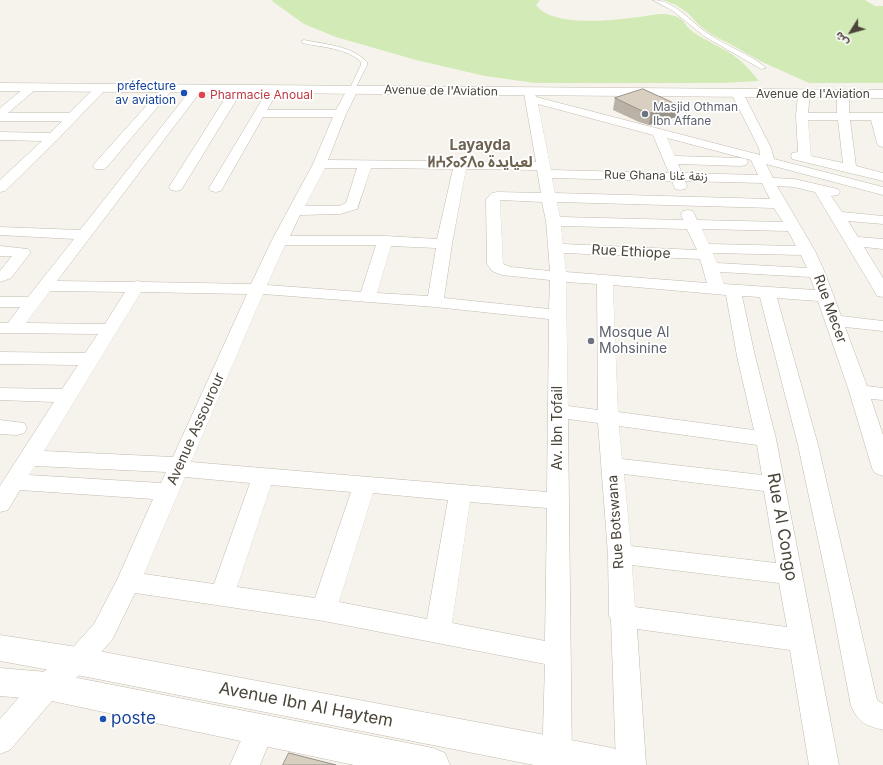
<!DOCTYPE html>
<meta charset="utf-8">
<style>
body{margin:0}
#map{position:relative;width:883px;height:765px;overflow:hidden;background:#f6f3ec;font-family:Inter,"Noto Sans Arabic",sans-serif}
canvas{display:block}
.north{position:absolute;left:831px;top:12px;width:40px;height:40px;-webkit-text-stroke:3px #fff;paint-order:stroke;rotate:233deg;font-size:11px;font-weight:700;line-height:16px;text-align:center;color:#4b4439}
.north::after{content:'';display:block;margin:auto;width:14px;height:18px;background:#4b4439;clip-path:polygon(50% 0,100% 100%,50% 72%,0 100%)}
</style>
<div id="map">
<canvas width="883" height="765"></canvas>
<div class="north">ش</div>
</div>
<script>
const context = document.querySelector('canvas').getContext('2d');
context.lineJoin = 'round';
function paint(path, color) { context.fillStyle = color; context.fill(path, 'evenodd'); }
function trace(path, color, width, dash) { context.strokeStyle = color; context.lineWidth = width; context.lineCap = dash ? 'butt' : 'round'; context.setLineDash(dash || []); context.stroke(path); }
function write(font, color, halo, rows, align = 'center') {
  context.font = font + ' Inter,"Noto Sans Arabic","Noto Sans Tifinagh",sans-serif'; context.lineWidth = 3.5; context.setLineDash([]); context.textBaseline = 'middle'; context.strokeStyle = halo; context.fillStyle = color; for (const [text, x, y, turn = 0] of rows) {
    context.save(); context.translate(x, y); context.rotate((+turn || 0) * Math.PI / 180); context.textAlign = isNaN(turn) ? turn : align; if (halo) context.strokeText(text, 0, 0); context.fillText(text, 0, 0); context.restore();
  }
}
paint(new Path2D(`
 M273,0H540L536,5C553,28 614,20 639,17C648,16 661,12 670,15C687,18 682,24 693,32C706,41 720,46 733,55C743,62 751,71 759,81L721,83H535L485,76L416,60L336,37L304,24L272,1Z
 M663,0H865L875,6H883V83H809L760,61L734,46L712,35L699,25L688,13L676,5Z`), '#d2eab5');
const service = new Path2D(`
 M653,0C674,0 691,22 707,33C725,46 749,53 766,68L761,69L704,36L673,11Z
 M304,40C323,44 353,46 367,62V65L354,91L349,90L361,65V62C348,48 320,47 302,43V41Z`);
const minor = new Path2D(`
 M32,84L38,87L36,89L8,113H69L97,86H105L107,88L57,140L5,191L0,192V180L42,141L0,140V132L50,133L62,121H0V108L28,85Z
 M168,85L172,86L174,88L172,90L105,169H95L93,166L95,163L164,86Z
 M197,86L203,89L201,91L57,281L132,282L137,281L143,282L251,284L272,240L313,164L333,117H263L221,191L216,192L211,191L209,188L269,88L273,87L279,90L267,110H336L348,88H356L358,90L346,114L328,160L536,162L524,93L526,91H534L536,97L760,155L759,148L731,93L733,91H741L743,93L771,148L774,159L883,187V195L766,164L773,178L794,179L838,189L840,192L838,195L831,196L842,212L883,216V224L848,221L858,237L883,239V249L864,247L883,278V297L877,296L875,292L815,192L794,187L777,186L815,251L825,273L841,316L883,321V331L845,327L867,386L883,388V400L871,399L883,435V476L875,473L872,468L849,391L818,301L777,298L818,445L877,700L883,704V730C865,725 859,723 851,706L830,595L798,445L760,297L742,296L755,356L776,439L839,765H809L790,650L637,629L646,765H616L611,619L609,616L608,554L598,423L568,419L572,765H542L545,664L324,621L135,593L112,640L86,669L57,695L10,750L0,754V719L37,677L68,653L94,624L117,580L153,499L20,490L8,510L0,512V486L54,402L0,400V388L62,389L78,365L0,364V352L85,353L98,334L0,333V323H8L20,307H0V297H28L74,239L0,235V227L80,230L193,87ZM538,104L653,135L669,173L551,170ZM667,138L751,160L758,175L682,173L678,164L741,166L746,165L748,162L746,159L741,158L675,156ZM325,168H357L346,203L339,206H305ZM371,168L453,169L437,239L385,236H290L300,215L340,214L357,209ZM466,169L537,170L541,193L497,192L492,193L486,199L487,264L492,271L502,275L550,280L549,309L444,298L452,244ZM552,178L672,181L675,189L680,190L685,189L687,186L685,181L762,183L770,199L555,193ZM500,200L542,202L546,221L550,271L511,267L503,264ZM557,202L774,208L783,222L697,220L693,211L688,210L683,211L681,214L683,220L560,217ZM561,226L687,229L697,250L563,244ZM702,229L788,231L796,246L709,244ZM285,245H376L361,292L267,285ZM391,246L436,248L428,296L377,293ZM564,253L700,259L707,283L566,272ZM713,253L801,255L807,268L717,263ZM720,272L810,277L815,290L724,284ZM566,282L597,284L598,410L568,406ZM613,285L726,295L737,356L754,430L618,412ZM50,291L125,292L105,324L26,323ZM141,292L247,294L173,457L44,451ZM263,294L435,307L549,319L547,492L191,462ZM619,426L757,445L762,475L622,459ZM35,466L166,472L161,483L29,475ZM624,474L764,491L776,563L631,546ZM185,477L250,483L214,584L144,574ZM271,485L351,492L315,598L237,587ZM373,493L448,500L427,619L339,602ZM470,502L547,508L545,641L452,623ZM632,565L779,583L787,627L635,607Z
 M237,86L243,89L183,187L181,190L176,191L171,190L169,187L231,89Z
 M804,91L808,92L810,94L808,113H837V94L839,92H847L849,94V113H883V147L879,146L877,143L871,120H850L856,166L883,173V181L792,159L791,156L792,153L798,152L796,116L798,94L800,92ZM808,120H838L843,163L811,156Z
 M0,246L28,249L31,252L11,278L0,282V271L12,256H0Z
 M0,420L24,423L27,428L24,433L17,435L0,434Z
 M261,715L271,718L275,728L260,765H230L251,718Z`);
const tertiary = new Path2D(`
 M0,83L883,90V98L0,91Z
 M0,635L77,647L556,737L612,748L624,753L629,765H534L77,675L0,661Z
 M0,668L47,672L433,748L445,753L450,765H354L47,700L0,696Z`);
trace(service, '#c2bbae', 1);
trace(minor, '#c2bbae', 1);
trace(tertiary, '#c2bbae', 1);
paint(service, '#fff');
paint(minor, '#fff');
paint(tertiary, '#fff');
paint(new Path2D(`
 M615,98L678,105L676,117L649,125L639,122L613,110Z`), '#bab2a6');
paint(new Path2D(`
 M678,105L676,117L649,125L651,113Z`), '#979187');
const building = new Path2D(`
 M643,89L678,105L651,113L640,110L615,98Z
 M289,753L336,765H283Z`);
paint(building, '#d8cfc1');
trace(building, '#979187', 1);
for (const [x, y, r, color] of [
 [184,93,4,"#1a4fb4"],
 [202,95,4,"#e0444e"],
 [645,114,4,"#6b7280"],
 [591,341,4,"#6b7280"],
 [103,719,4,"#1a4fb4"]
]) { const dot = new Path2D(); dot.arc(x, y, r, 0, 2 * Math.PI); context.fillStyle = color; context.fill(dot); trace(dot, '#fff', 1.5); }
write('12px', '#164399', '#fff', [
 ["préfecture",176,86],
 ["av aviation",176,100]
], 'right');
write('12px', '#4b4439', '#fff', [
 ["Avenue de l'Aviation",441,91,1],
 ["Avenue de l'Aviation",813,94],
 ["Rue Ghana زنقة غانا",656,176,1]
]);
write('12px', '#be3a42', '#fff', [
 ["Pharmacie Anoual",210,95]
], 'left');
write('12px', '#5b616d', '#fff', [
 ["Masjid Othman",653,107],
 ["Ibn Affane",653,121]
], 'left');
write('14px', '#4b4439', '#fff', [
 ["Rue Ethiope",631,252,3],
 ["Rue Mecer",830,309,70],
 ["Av. Ibn Tofail",558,428,-90],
 ["Avenue Assourour",196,429,-66],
 ["Rue Botswana",616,522,-94]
]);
write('14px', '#5b616d', '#fff', [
 ["Mosque Al",599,333],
 ["Mohsinine",599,349]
], 'left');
write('bold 15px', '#6e6250', '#fff', [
 ["Layayda",480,145],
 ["ⵍⵄⵢⴰⵢⴷⴰ لعيايدة",480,162]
]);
write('17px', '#4b4439', '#fff', [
 ["Rue Al Congo",782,527,80],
 ["Avenue Ibn Al Haytem",306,705,11]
]);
write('17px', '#164399', '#fff', [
 ["poste",111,719]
], 'left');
</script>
